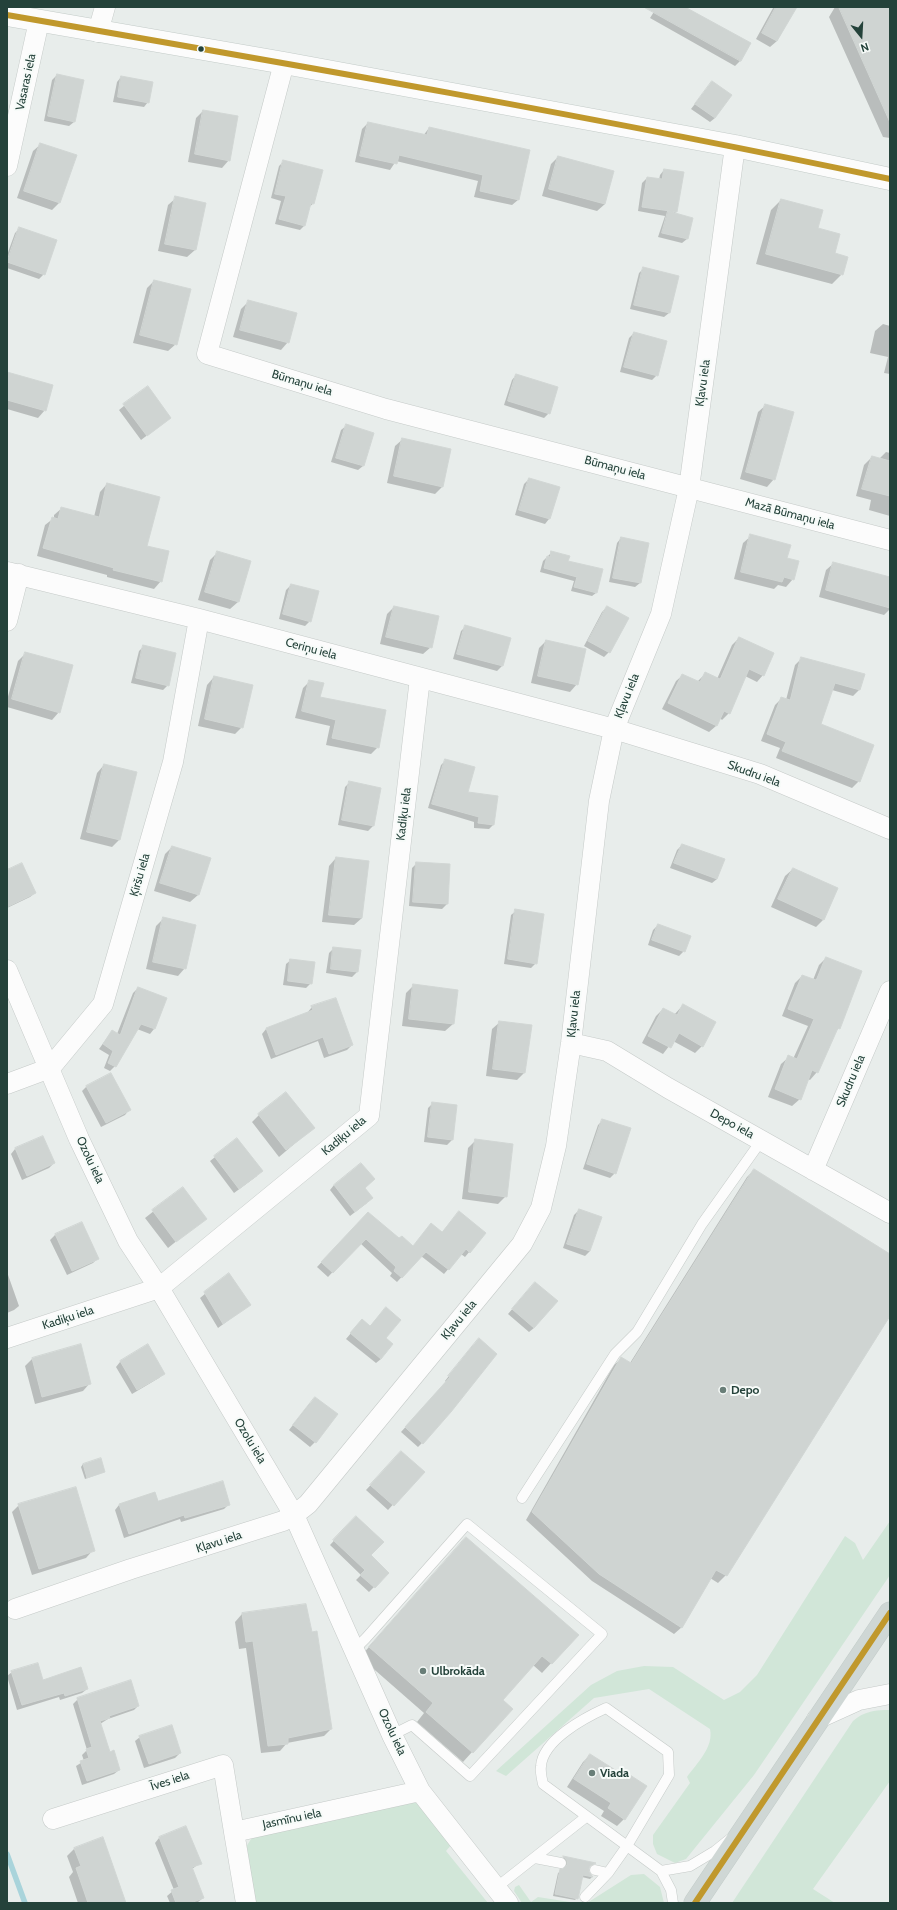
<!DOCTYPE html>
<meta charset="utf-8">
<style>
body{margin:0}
#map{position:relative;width:897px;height:1910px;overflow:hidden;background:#e8edeb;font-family:Cabin,sans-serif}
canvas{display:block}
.frame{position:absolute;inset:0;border:8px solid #24423a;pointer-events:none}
.north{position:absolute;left:841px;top:16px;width:40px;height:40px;-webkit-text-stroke:3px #f7fbf9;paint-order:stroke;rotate:162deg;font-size:11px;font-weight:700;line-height:16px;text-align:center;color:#24423a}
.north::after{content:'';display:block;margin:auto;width:14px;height:18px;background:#24423a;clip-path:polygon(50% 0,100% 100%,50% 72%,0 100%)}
</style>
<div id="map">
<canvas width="897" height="1910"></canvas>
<div class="frame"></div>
<div class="north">N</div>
</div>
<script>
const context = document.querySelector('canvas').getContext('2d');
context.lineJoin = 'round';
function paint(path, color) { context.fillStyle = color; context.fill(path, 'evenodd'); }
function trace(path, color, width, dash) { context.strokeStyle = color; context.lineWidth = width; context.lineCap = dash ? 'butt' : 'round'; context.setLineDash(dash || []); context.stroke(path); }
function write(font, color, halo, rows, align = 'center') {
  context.font = font + ' Cabin,sans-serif'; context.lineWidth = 4; context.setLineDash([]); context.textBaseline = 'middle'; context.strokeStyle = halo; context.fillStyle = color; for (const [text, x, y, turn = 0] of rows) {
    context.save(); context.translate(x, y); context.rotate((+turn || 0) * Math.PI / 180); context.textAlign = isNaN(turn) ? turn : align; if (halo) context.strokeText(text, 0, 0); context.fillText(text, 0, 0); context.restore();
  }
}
paint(new Path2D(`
 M890,1521V1575L754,1775L686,1859L675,1863L657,1854L653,1844V1835L690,1783L687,1777C697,1763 714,1747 710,1729L649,1689L594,1698L506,1776L496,1771L591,1685L617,1671L644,1666L673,1667L724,1700L740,1692L757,1675L845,1536L855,1543L863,1560Z
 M890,1710V1781L813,1889L835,1903H732L853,1721C864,1711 876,1710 890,1710Z
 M413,1802L421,1805L452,1844L446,1851L488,1903H256L246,1847L253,1836Z
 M644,1874L660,1887L664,1903H587L631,1875Z
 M519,1885L531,1902L538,1897L576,1903H522L514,1891L515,1887Z`), '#d1e6d8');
paint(new Path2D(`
 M657,7H688L686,9L750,43L740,61L735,66L650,18Z
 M772,7H796L777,41L770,47L756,39L773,8Z
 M835,7H890V138L883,137L829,17Z
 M57,75L74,122L69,126L44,121L52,80Z
 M121,77L148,102L144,107L113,102L117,82Z
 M712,82L715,118L710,122L691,109Z
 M203,111L229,160L222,168L188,162L196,118Z
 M368,123L423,136L429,128L518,200L512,205L474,197L478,181L396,161L390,170L355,162L362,129Z
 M41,144L75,156L59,203L52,210L17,198L33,151Z
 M558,157L605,204L597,211L542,196L551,164Z
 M284,161L314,203L309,207L304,226L300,230L275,224L281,201L271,198L279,166Z
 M664,170L676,212L674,214L687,239L682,243L658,237L665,216L638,211L642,183L647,178L659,180L660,175Z
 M176,198L205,204L195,250L187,257L158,251L168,205Z
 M781,200L817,229L834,254L842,274L832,284L756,264L771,210Z
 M20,228L44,274L39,279L7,268V255L15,233Z
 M644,268L669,313L664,317L630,309L639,273Z
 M154,281L176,344L168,351L133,343L147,288Z
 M248,302L288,342L281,350L233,337L241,309Z
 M883,324L890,326V374L884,373L888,357L870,353L875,331Z
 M634,333L657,375L652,380L620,372L629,338Z
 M7,373L45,410L38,418L7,409Z
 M516,375L549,413L544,418L504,405L512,380Z
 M147,387L170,418L141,440L119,410Z
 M766,405L774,479L767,487L740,479L758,412Z
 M346,426L373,434L363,466L358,470L331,462L341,430Z
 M403,439L442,487L435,494L387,483L395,446Z
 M886,452L890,453V516L869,510L871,500L856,496L864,465L872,457L879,459Z
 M529,479L558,487L549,519L545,524L515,515L524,484Z
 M107,484L146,547L161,581L154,589L107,577V575L37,556L45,525L54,518V515L62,508L94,517L100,492Z
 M751,536L786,559L793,579L786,587L778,585L774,589L734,579L743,543Z
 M621,538L640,583L635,587L609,582L617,543Z
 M552,552L567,562L596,593L592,596L571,591L574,581L540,572L543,561Z
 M217,553L249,562L238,602L230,609L198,600L210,560Z
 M834,563L890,578V609L884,615L819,597L826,570Z
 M291,585L310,621L305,626L279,619L286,590Z
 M394,607L431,647L423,654L380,644L387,614Z
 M607,607L628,618L609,652L604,657L584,646L602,612Z
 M466,626L510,638L502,666L497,671L453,659L461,631Z
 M739,638L763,675L757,682L745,676L729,713L722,720L720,718L716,726L709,732L662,709L676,681L683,675L697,682L705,674L717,679L732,645Z
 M546,641L577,684L570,692L531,683L539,648Z
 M144,646L168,685L163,690L131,683L139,651Z
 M26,653L59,712L52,720L7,707V700L18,661Z
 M802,658L860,689L853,696L832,690L820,725L859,781L852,788L776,758L780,748L761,741L775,705L782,698L786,700L795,665Z
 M214,677L242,727L235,734L198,726L207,685Z
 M310,681L319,698L378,747L371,754L326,745L330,726L295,718L303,688Z
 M446,760L466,793L494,824L489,829L474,828V822L428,808L441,765Z
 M104,765L136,773L119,840L112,847L80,839L97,773Z
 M350,782L373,826L368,831L338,825L345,787Z
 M682,845L717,879L712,883L670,868L677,850Z
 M172,847L209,858L198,895L190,902L154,891L165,854Z
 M336,858L362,918L354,925L322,922L329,866Z
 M417,863L449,865L447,904L442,909L409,906L412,868Z
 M793,869L837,889L823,920L816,927L771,907L785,876Z
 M7,871L35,893L30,897L7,908Z
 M516,911L536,963L531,968L504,964L511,915Z
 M163,919L185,968L178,976L146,969L156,926Z
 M658,925L684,951L679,956L648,945L653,930Z
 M334,948L360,951L357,972L352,977L326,973L329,953Z
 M826,958L839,1028L835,1032L817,1072L810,1080L808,1079L800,1099L792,1106L768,1097L781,1064L789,1057L793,1059L808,1026L782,1016L795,983L802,976L813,980L819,965Z
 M291,960L311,983L306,988L283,985L286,964Z
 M413,986L453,1024L445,1031L402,1026L406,993Z
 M138,988L154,1029L150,1034L137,1029L115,1066L110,1071L104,1068L109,1055L99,1049L112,1031L117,1034L133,993Z
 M683,1005L702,1046L695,1053L673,1041L663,1054L642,1043L656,1016L663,1009L674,1015Z
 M312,1007L352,1045L347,1050L324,1058L318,1041L271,1059L262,1034L266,1029L307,1013Z
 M500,1022L524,1073L517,1080L486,1076L492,1029Z
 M87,1086L129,1110L125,1115L101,1127L82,1091Z
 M433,1103L452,1140L447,1145L424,1142L428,1108Z
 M259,1115L313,1128L279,1157L252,1122Z
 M603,1120L615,1173L610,1178L583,1169L598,1125Z
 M42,1137L54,1163L49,1168L22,1180L11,1154L15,1149Z
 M237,1140L257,1176L234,1193L210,1161Z
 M476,1140L506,1196L498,1204L462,1199L468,1148Z
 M754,1170L890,1255V1314L726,1575L718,1583L710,1578L682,1627L674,1634L592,1581L526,1520L614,1365L622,1358L630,1363L747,1177Z
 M334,1185L364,1188L367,1203L350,1216L330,1190Z
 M183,1188L205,1218L168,1248L145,1218Z
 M579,1210L590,1251L585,1256L563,1248L574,1215Z
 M368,1213L399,1240L412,1247L442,1233H485L465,1257L461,1254L444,1274L421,1256L397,1282L390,1276L392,1273L360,1243L328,1277L317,1267Z
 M82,1223L98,1258L93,1263L67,1275L50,1240L55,1235Z
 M7,1272L19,1306L14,1310L7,1313Z
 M229,1274L249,1305L218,1328L200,1298Z
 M530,1288L534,1328L529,1332L508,1314Z
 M386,1308L384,1338L381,1359L376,1363L346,1339L362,1320L370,1326Z
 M474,1344L422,1443L418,1447L401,1432L446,1382L445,1381Z
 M80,1346L90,1383L83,1391L35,1404L25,1366L32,1359Z
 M148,1346L164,1373L159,1378L132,1394L116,1367L120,1362Z
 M310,1403L315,1442L310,1447L289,1430Z
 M397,1457L423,1472L388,1510L366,1490Z
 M83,1464L104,1472L85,1479L81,1467Z
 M155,1493L158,1502L229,1504L224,1509L181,1522L180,1519L124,1538L115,1510L119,1505Z
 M19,1505L93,1550L86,1558L32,1575L12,1512Z
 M356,1517L370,1556L388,1573L369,1592L356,1580L361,1575L330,1545Z
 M466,1538L577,1635L542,1673L533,1665L502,1700L511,1709L463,1762L417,1722L424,1713L360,1657Z
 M242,1614L331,1729L324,1736L287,1743L280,1751L261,1753L246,1648L239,1649L235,1622Z
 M12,1672L42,1681L87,1689L82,1693L60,1700L59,1697L17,1710L7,1676Z
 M78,1699L138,1706L134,1710L108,1719L100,1724L109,1753L119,1770L114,1774L82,1785L76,1766L84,1761L82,1755L87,1750L73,1704Z
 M140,1737L180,1753L175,1758L144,1768L135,1741Z
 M590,1755L628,1779L624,1819L617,1826L601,1816L604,1811L567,1787L583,1762Z
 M159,1838L200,1863L192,1869L203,1898L198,1902L170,1903L167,1896L174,1890L155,1843Z
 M75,1848L125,1903H78L69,1877L73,1872L67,1856Z
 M564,1857L594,1864L588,1867V1873L592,1877L590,1879L582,1877L577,1898L575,1900L553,1896L558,1873L566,1868L565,1863L562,1859Z`), '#0003');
trace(new Path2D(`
 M7,1854L25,1903`), '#a9d4db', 5.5);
const building = new Path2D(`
 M644,7H685L751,43L741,61Z
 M776,7H797L777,41L762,33Z
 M839,7H890V122Z
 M57,74L84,80L75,122L48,116Z
 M121,76L153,82L149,103L118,97Z
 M712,81L732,95L715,118L695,104Z
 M203,110L238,116L230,161L195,154Z
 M368,122L427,135L429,127L530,150L519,200L480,191L483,175L399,155L397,164L360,156Z
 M40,143L77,155L60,203L24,191Z
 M558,156L614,171L605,204L549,189Z
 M283,160L323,170L314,204L311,203L305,226L279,219L286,196L275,194Z
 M664,169L684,172L677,212L642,207L647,177L662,179Z
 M175,196L206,203L196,250L165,244Z
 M781,199L823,210L818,228L840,234L835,253L848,257L843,275L766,254Z
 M668,211L693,218L688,239L662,233Z
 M19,227L57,240L45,275L7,262Z
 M643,267L679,276L670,313L634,305Z
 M154,280L191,289L177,345L140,335Z
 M248,300L297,313L289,343L240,330Z
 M634,332L667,341L658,376L624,367Z
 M7,372L53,385L46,411L7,400Z
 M516,374L558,387L550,414L508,401Z
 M148,386L171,418L147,436L123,404Z
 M765,404L794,412L775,480L746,472Z
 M346,424L374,433L364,466L336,458Z
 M402,438L451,449L443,487L394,476Z
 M872,456L890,461V496L862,489Z
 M529,478L560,487L550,519L519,510Z
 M107,483L160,497L147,546L169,551L162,582L113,570L114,568L43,548L52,517L58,519L61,507L99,517Z
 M750,534L791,545L787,558L799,561L794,580L784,577L782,582L741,572Z
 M621,537L649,543L641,583L613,578Z
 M217,551L251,561L239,602L205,592Z
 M551,551L570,556L568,561L603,569L597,593L574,587L577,577L544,568L547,556L550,557Z
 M833,562L890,577V608L826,590Z
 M291,584L319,591L311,622L283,614Z
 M394,606L439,616L432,648L386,637Z
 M607,606L629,618L610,653L588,641Z
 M465,625L511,638L503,666L457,654Z
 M739,637L774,653L764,676L749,669L730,714L724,711L717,726L668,703L682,674L700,682L705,672L720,679Z
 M546,640L586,649L578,685L538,676Z
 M143,645L176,653L169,686L136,678Z
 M25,652L73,665L60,713L12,699Z
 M801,657L865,674L860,690L835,683L821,724L874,745L860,782L782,751L786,742L767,734L781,697L790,700Z
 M214,676L253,685L243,728L205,719Z
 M309,680L324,683L320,697L386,710L379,748L332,738L336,720L302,711Z
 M445,759L475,767L468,792L498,796L494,825L478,823L479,817L432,804Z
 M104,764L137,772L120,840L87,832Z
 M349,781L381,788L374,826L342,820Z
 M682,844L725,859L717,879L674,863Z
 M172,846L211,858L199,895L160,883Z
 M336,857L369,861L362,918L329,915Z
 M416,862L450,864L448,904L413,902Z
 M22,863L36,893L7,907V870Z
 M793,868L838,888L824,920L778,899Z
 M515,909L544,914L537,964L508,959Z
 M163,917L196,925L186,969L153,962Z
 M658,924L691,936L685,952L652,940Z
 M333,947L361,950L358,972L331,969Z
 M826,957L862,971L840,1029L838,1028L818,1073L812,1070L801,1100L775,1089L788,1055L797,1059L814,1019L788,1009L802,975L816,980Z
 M290,959L315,962L312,984L288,981Z
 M413,984L458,990L454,1024L409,1019Z
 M138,987L167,998L155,1029L141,1024L116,1067L108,1063L113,1051L103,1044L112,1030L120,1035Z
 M336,998L353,1045L329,1054L323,1037L276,1055L266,1028L313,1010L311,1006Z
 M683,1004L716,1022L703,1047L679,1033L671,1048L648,1036L663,1008L677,1015Z
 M499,1021L532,1025L525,1073L493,1069Z
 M111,1073L131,1110L106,1123L86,1086Z
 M286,1092L315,1128L286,1150L258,1114Z
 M432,1102L457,1105L453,1140L428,1137Z
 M602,1119L631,1128L616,1174L587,1164Z
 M43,1136L55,1163L27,1176L15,1148Z
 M237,1138L263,1171L239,1189L214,1156Z
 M475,1139L513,1144L507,1197L469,1192Z
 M361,1163L375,1179L365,1188L373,1198L355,1212L334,1185Z
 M754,1169L890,1254V1316L727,1576L716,1570L682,1628L599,1574L532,1512L621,1357L631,1363Z
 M183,1187L207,1219L176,1242L152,1210Z
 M579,1209L602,1217L590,1251L567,1244Z
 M459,1211L486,1233L470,1253L466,1249L449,1270L426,1252L402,1278L394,1271L396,1267L366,1239L333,1273L321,1262L368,1212L399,1238L402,1236L413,1246L431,1223L442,1232Z
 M82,1222L99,1259L72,1271L55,1234Z
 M229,1273L251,1305L223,1324L204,1292Z
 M535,1282L558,1301L534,1328L512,1309Z
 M386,1307L401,1320L386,1338L393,1344L381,1359L350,1333L362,1319L370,1326Z
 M479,1338L497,1354L451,1412L423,1444L405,1427L450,1377L448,1376Z
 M81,1344L91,1384L42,1397L32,1358Z
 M148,1344L165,1374L137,1390L120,1361Z
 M315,1397L338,1414L316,1443L293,1425Z
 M401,1451L425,1472L394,1506L370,1485Z
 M101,1458L105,1472L87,1478L83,1464Z
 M223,1481L230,1505L185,1518L184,1515L129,1534L119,1504L155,1492L158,1501Z
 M76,1487L95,1551L39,1569L18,1504Z
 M356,1516L384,1542L371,1555L389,1573L375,1588L360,1575L365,1570L333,1540Z
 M466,1537L579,1635L552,1664L542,1656L503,1700L513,1709L473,1753L426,1712L433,1703L369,1647Z
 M306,1604L312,1632L317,1631L332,1729L288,1738V1744L268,1746L253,1641L246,1642L242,1613Z
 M38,1663L43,1680L81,1667L88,1689L65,1696L64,1693L22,1705L11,1671Z
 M131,1680L139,1706L109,1716L110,1718L100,1721L110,1752L114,1750L120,1770L87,1781L80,1761L89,1758L86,1749L92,1747L77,1698Z
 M172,1725L181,1753L149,1764L139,1736Z
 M590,1754L628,1778L630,1775L647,1786L625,1820L608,1808L611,1803L574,1779Z
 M186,1826L202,1864L192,1867L204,1898L190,1903H176L171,1890L179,1887L159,1837Z
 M103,1837L126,1903H88L76,1868L81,1866L74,1848Z
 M563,1856L596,1863L591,1865L589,1868V1872L593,1877L583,1875L578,1899L555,1894L560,1869H563L567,1865V1861Z`);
paint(building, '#cfd4d2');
trace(building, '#d1d6d4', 1);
const lane = new Path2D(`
 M522,1498L615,1354L637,1332L702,1224L761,1141
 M355,1649L366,1638L467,1524L602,1634L470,1776L412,1725L392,1735
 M535,1858L561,1863
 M595,1870L608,1873
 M661,1871L690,1866L715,1851L730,1839
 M497,1887L586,1817
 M585,1897L608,1873L627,1846L669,1775L668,1752L606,1708C584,1718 543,1740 541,1766C540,1772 542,1779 543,1784L661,1871L671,1890L673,1903`);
const street = new Path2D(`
 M98,32L105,7
 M284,63L207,354L386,409L890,540
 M7,166L39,21
 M7,572L199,619L614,729L760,774L890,829
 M7,621L19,574
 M7,970L79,1139L128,1241L159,1288L294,1515L392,1735L420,1791L508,1903
 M571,1043L607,1051L668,1088L890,1213
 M7,1084L50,1068L103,1004L173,762L199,619
 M813,1170L890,991
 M7,1338L159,1288L369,1116L420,678
 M15,1609L131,1569L283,1521L294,1515L308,1504L522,1244L541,1208L556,1146L571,1043L599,801L614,729L661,614L689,488L735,146
 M817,1719L859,1700L890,1694
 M53,1819L223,1765L234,1832
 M246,1903L234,1832L420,1791`);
const secondary = new Path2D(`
 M7,15L284,63L735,146L890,179`);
const primary = new Path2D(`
 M695,1903L890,1613`);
trace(lane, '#c5cac8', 11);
trace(street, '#c5cac8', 21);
trace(secondary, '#c3cbc8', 23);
trace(primary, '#c3ccc9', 23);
trace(lane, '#fcfcfc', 10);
trace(street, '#fcfcfc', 20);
trace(secondary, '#fcfcfc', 22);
trace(primary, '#cfd7d5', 22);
trace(new Path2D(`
 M7,15C302,66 597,117 890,179
 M695,1903L890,1613`), '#c0982c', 6);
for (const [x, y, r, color] of [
 [201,49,3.5,"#24423a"],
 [723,1390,4,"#697e78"],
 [423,1671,4,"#697e78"],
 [592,1773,4,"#697e78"]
]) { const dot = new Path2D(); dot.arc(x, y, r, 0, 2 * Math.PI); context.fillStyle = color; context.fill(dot); trace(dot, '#f7fbf9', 1.5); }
write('12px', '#24423a', '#f7fbf9', [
 ["Vasaras iela",26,82,-78],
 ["Būmaņu iela",302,383,17],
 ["Kļavu iela",703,383,-82],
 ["Būmaņu iela",615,468,15],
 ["Mazā Būmaņu iela",790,514,15],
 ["Ceriņu iela",311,649,15],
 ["Kļavu iela",627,696,-68],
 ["Skudru iela",754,774,20],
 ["Kadiķu iela",404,814,-83],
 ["Ķiršu iela",140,875,-74],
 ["Kļavu iela",574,1014,-84],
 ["Skudru iela",851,1081,-67],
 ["Depo iela",732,1124,29],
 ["Kadiķu iela",344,1136,-40],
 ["Ozolu iela",90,1160,65],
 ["Kadiķu iela",68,1318,-18],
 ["Kļavu iela",459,1320,-50],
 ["Ozolu iela",250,1441,59],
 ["Kļavu iela",219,1542,-18],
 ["Ozolu iela",392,1732,65],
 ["Īves iela",170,1781,-18],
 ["Jasmīnu iela",292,1819,-12]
]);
write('bold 12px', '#24423a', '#f7fbf9', [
 ["Depo",731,1390],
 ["Ulbrokāda",431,1671],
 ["Viada",600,1773]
], 'left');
</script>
